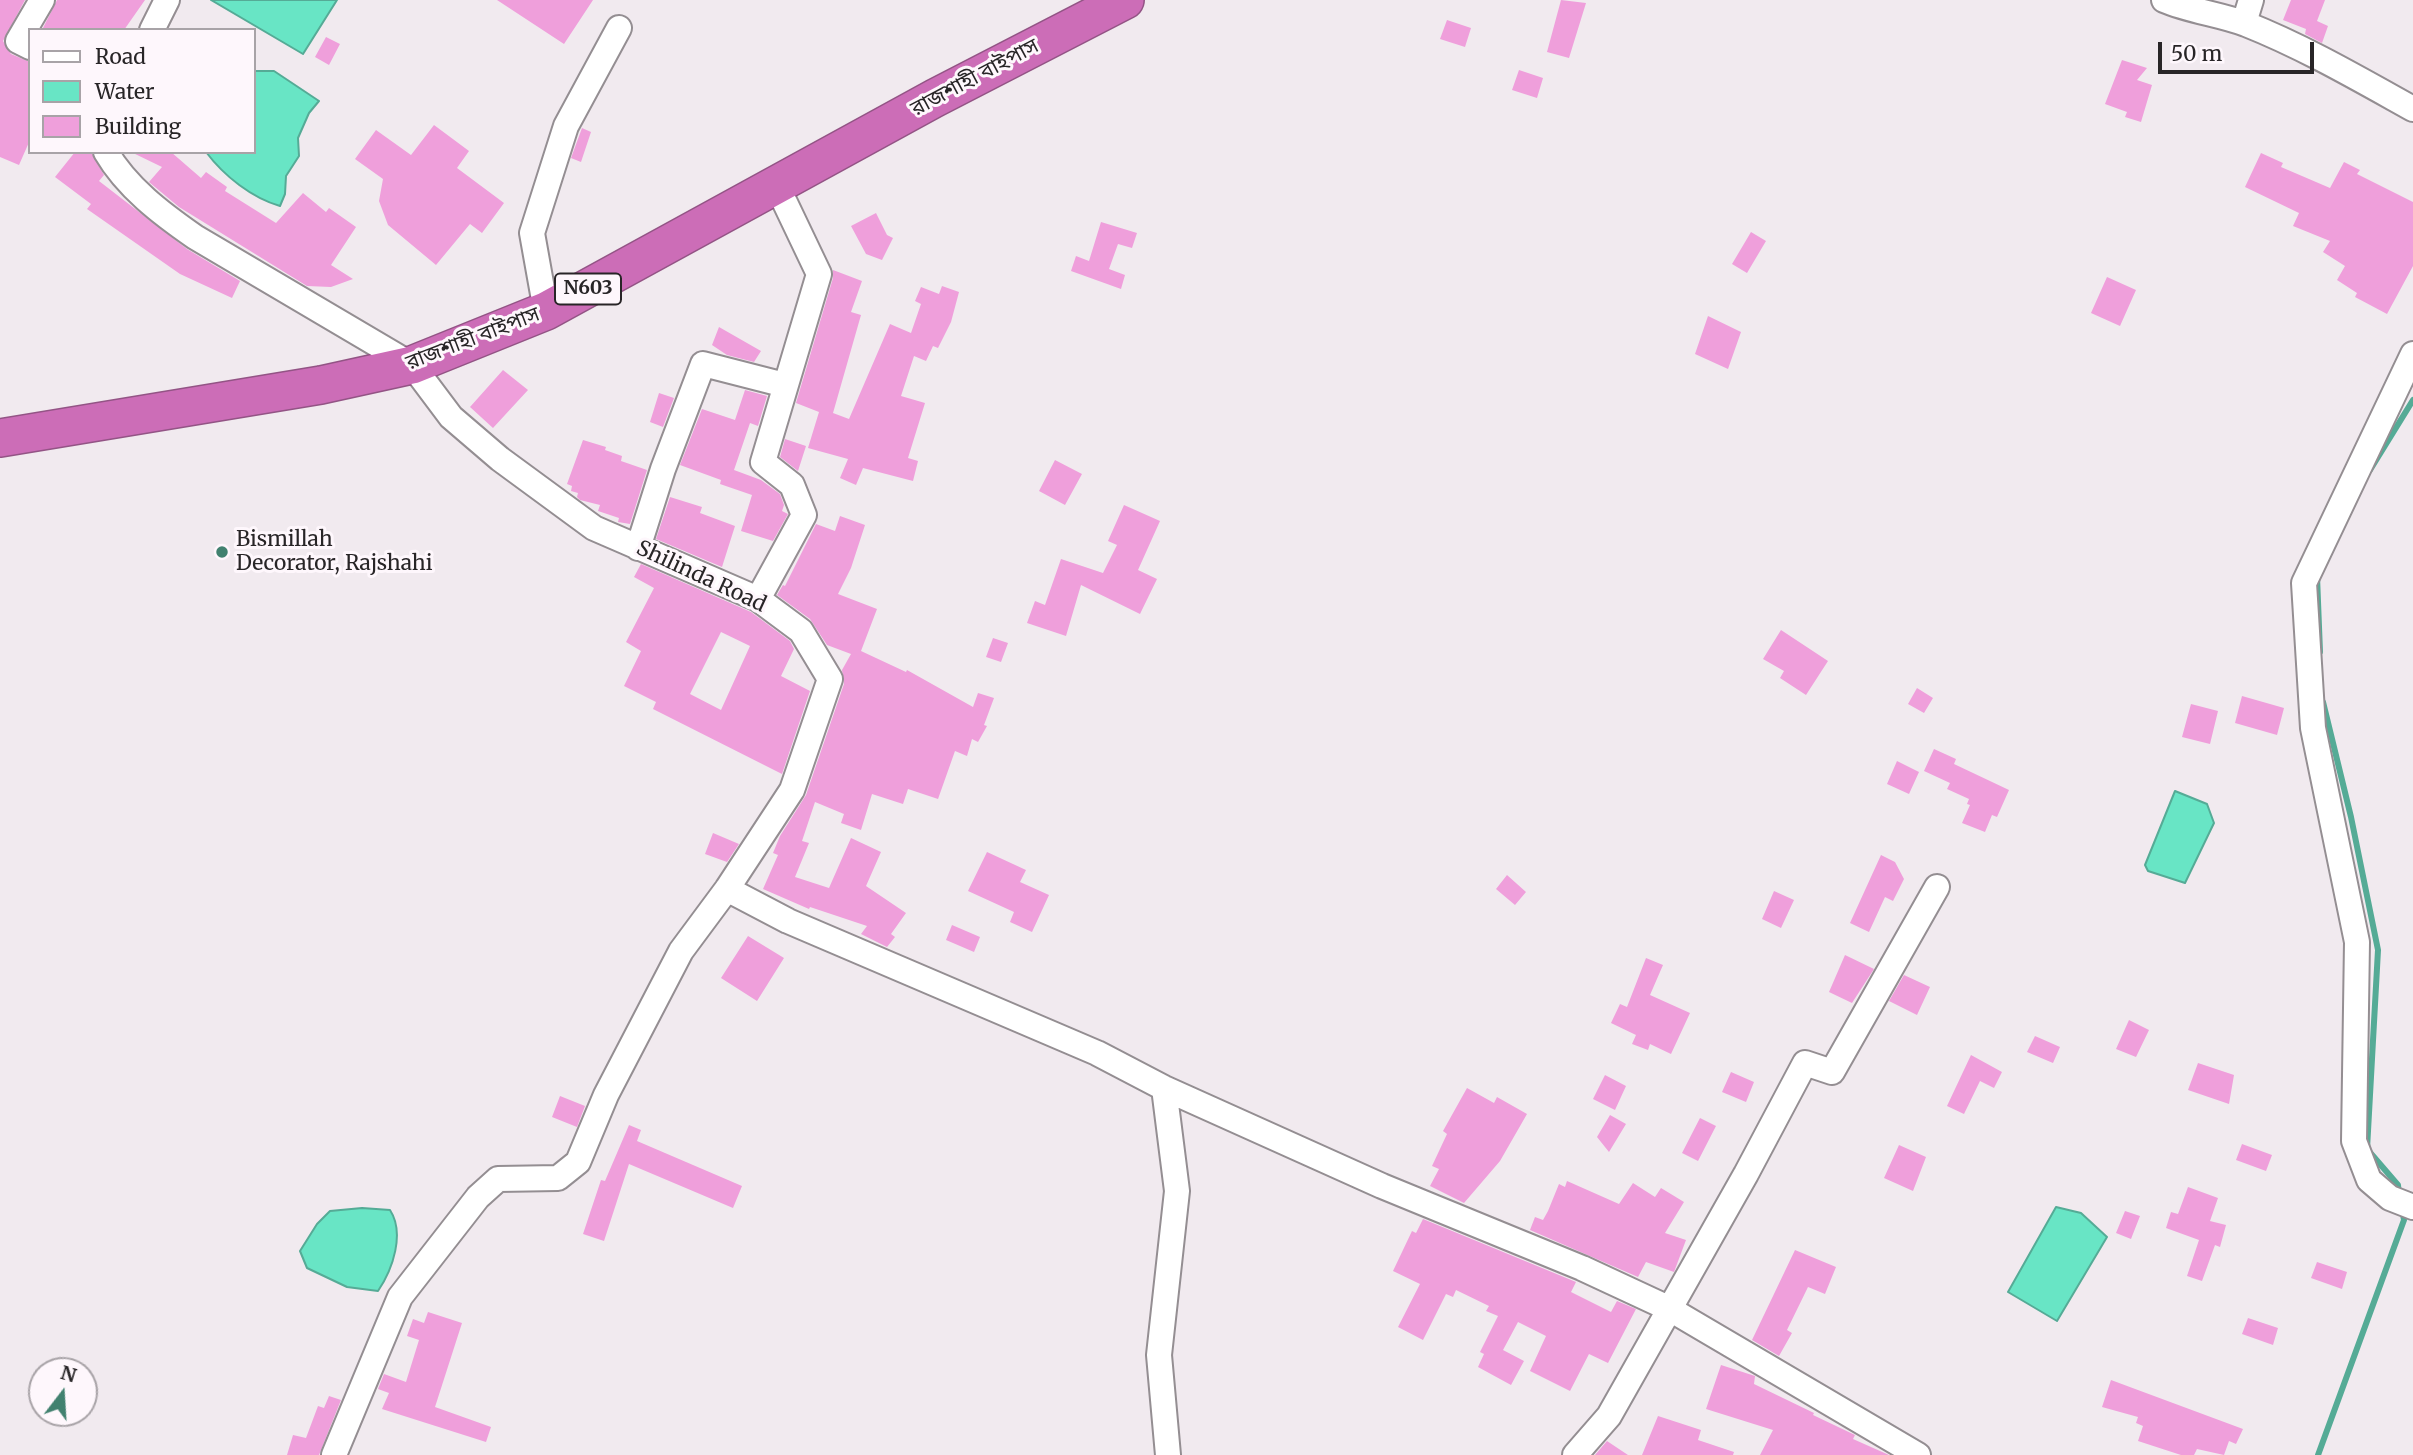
<!DOCTYPE html>
<meta charset="utf-8">
<style>
body{margin:0}
#map{position:relative;width:2413px;height:1455px;overflow:hidden;background:#f1eaef;font-family:Merriweather,serif}
canvas{display:block}
.legend{position:absolute;left:28px;top:28px;width:228px;height:126px;box-sizing:border-box;background:#fef7fc;border:2px solid #a8a3a7;margin:0;padding:9px 12px;list-style:none;font-size:21px;color:#282527}
.legend li{display:flex;align-items:center;gap:14px;height:35px}
.legend b{width:35px;border:2px solid #a8a3a7}
.north{position:absolute;left:28px;top:1357px;width:70px;height:70px;box-sizing:border-box;background:#fef7fc;border:2px solid #a8a3a7;border-radius:50%;rotate:17deg;font-size:19px;font-weight:700;line-height:28px;text-align:center;color:#282527}
.north::after{content:'';display:block;margin:auto;width:24px;height:32px;background:#41816f;clip-path:polygon(50% 0,100% 100%,50% 72%,0 100%)}
.scale{position:absolute;left:2158px;top:42px;width:156px;height:32px;box-sizing:border-box;border:4px solid #282527;border-top:0;padding-left:9px;font-size:21px;line-height:24px;white-space:nowrap;color:#282527;-webkit-text-stroke:5px #fef7fc;paint-order:stroke}
</style>
<div id="map">
<canvas width="2413" height="1455"></canvas>
<ul class="legend">
<li><b style="height:9px;background:#fff"></b>Road</li>
<li><b style="height:19px;background:#68e5c5"></b>Water</li>
<li><b style="height:19px;background:#ef9fdb"></b>Building</li>
</ul>
<div class="north">N</div>
<div class="scale">50 m</div>
</div>
<script>
const context = document.querySelector('canvas').getContext('2d');
context.lineJoin = 'round';
function paint(path, color) { context.fillStyle = color; context.fill(path, 'evenodd'); }
function trace(path, color, width, dash) { context.strokeStyle = color; context.lineWidth = width; context.lineCap = dash ? 'butt' : 'round'; context.setLineDash(dash || []); context.stroke(path); }
function write(font, color, halo, rows, align = 'center') {
  context.font = font + ' Merriweather,"Noto Sans Bengali",serif'; context.lineWidth = 6; context.setLineDash([]); context.textBaseline = 'middle'; context.strokeStyle = halo; context.fillStyle = color; for (const [text, x, y, turn = 0] of rows) {
    context.save(); context.translate(x, y); context.rotate((+turn || 0) * Math.PI / 180); context.textAlign = isNaN(turn) ? turn : align; if (halo) context.strokeText(text, 0, 0); context.fillText(text, 0, 0); context.restore();
  }
}
const water = new Path2D(`
 M211,0H337L303,54Z
 M254,71H274L319,101L309,113L298,138L299,156L286,176L285,194L280,206C252,198 224,176 206,152H254Z
 M2175,791L2207,804L2214,823L2185,883L2148,871L2145,865Z
 M2056,1207L2081,1213L2107,1237L2057,1321L2008,1292Z
 M362,1208L390,1210C405,1233 393,1269 378,1291L347,1287L307,1268L300,1251L317,1224L330,1211Z`);
paint(water, '#68e5c5');
trace(water, '#55ab96', 2);
trace(new Path2D(`
 M2370,470L2413,400
 M2317,576L2320,652
 M2323,702L2351,817L2378,950L2367,1149L2398,1185L2399,1194
 M2318,1455L2404,1220L2402,1209`), '#55ab96', 6);
paint(new Path2D(`
 M0,0H25L3,41L11,54L30,62V140L19,165L0,157Z
 M57,0H145L124,30H42Z
 M497,0H593L564,44Z
 M1561,0L1586,3L1569,58L1547,52Z
 M2291,0H2325L2317,21L2328,26L2322,43L2305,34L2306,29L2283,20Z
 M1447,20L1471,28L1465,47L1440,39Z
 M326,37L340,44L329,65L315,57Z
 M2122,60L2147,68L2137,80L2152,85L2141,122L2125,117L2127,112L2105,104Z
 M1519,70L1543,78L1537,98L1512,90Z
 M434,125L469,151L457,168L504,203L482,233L470,224L436,265L388,225L379,201L383,179L355,159L376,130L411,155Z
 M582,128L591,132L581,162L571,158Z
 M75,152H91L104,175L99,181L187,249L240,281L232,298L180,274L87,209L91,204L55,177Z
 M131,152H171L201,178L206,172L227,187L225,191L276,223L303,193L326,212L329,208L356,227L331,265L353,279L331,287L307,286L179,207L149,182L162,167Z
 M2261,153L2283,163L2281,167L2330,188L2344,162L2360,170L2357,174L2413,202V266L2387,314L2355,297L2357,293L2337,280L2345,266L2323,252L2330,241L2293,226L2299,213L2245,187Z
 M876,213L887,235L893,238L882,260L866,254L851,226Z
 M1101,222L1137,233L1132,248L1118,244L1109,269L1125,275L1121,289L1071,271L1076,256L1089,261Z
 M1751,232L1766,241L1747,273L1732,264Z
 M833,270L862,281L851,312L861,315L833,413L849,419L890,324L911,333L921,304L915,301L921,287L939,294L942,286L959,292L951,322L938,348L933,346L926,361L914,356L901,396L925,403L908,458L918,461L913,481L863,468L856,485L840,478L848,459L808,448L819,412L796,403L833,278Z
 M2107,277L2136,290L2120,326L2091,313Z
 M1708,316L1741,332L1728,369L1695,354Z
 M719,327L761,351L754,362L727,355L712,345Z
 M503,370L528,390L493,428L470,407Z
 M745,390L767,396L758,426L750,423L734,470L761,480L780,494L784,505L782,511L788,514L773,541L741,531L752,495L720,484L721,480L680,465L702,409L735,420Z
 M659,393L674,398L663,427L650,422Z
 M785,439L806,446L798,471L780,457Z
 M583,440L606,447L605,450L622,456L621,461L647,470L630,524L618,522L619,518L598,511L600,505L580,500L577,497L578,493L571,491L572,486L567,484Z
 M1055,460L1082,474L1065,505L1039,491Z
 M670,497L702,507L700,513L735,526L722,567L656,539Z
 M1124,505L1160,521L1138,570L1157,579L1140,614L1081,585L1066,636L1027,623L1035,601L1045,605L1061,559L1103,573L1117,545L1108,541Z
 M840,516L865,525L851,568L838,594L877,609L861,651L906,672L907,670L973,707L978,693L994,698L984,725L987,726L978,742L972,739L967,756L955,751L938,799L908,789L903,804L872,794L861,830L841,823L844,814L815,802L802,841L809,843L795,877L829,888L851,838L881,852L866,886L906,913L891,934L895,937L887,947L861,934L867,926L810,907L809,909L763,889L778,855L773,853L780,836L806,795L844,684L842,670L851,654L827,645L810,619L777,595L783,585L785,586L816,524L835,531Z
 M641,564L751,612L790,641L794,649L781,676L810,691L782,774L653,709L656,702L624,686L641,651L626,642L654,588L634,577ZM721,632L750,646L721,710L690,694Z
 M1781,630L1828,661L1806,695L1780,678L1784,671L1763,659Z
 M993,638L1008,643L1001,662L986,657Z
 M1917,688L1933,698L1924,713L1908,704Z
 M2242,696L2284,708L2277,735L2235,723Z
 M2191,704L2218,711L2210,744L2182,737Z
 M1934,749L1956,759L1954,764L2009,790L1997,817L1992,815L1985,832L1962,823L1970,805L1967,804L1969,799L1947,789L1950,783L1924,771Z
 M1897,761L1919,772L1909,794L1887,784Z
 M713,833L739,844L727,862L705,854Z
 M987,852L1026,870L1020,882L1049,895L1032,932L1010,922L1014,912L968,891Z
 M1881,855L1895,862L1904,879L1893,901L1885,897L1869,932L1850,923Z
 M1507,875L1526,892L1515,905L1496,889Z
 M1774,891L1794,900L1781,928L1762,919Z
 M952,925L980,937L974,952L946,940Z
 M748,936L784,958L757,1001L721,978Z
 M1845,955L1874,969L1852,1003L1829,992Z
 M1646,958L1663,965L1650,995L1690,1013L1671,1054L1650,1044L1648,1050L1632,1044L1636,1035L1611,1023L1620,1004L1627,1007Z
 M1904,975L1930,987L1917,1015L1889,1001Z
 M2129,1020L2149,1030L2136,1057L2116,1049Z
 M2035,1036L2060,1047L2053,1063L2027,1052Z
 M1971,1055L2002,1072L1994,1088L1980,1081L1964,1114L1947,1106Z
 M2198,1063L2234,1075L2229,1104L2188,1090Z
 M1731,1072L1754,1082L1746,1102L1722,1092Z
 M1605,1075L1626,1086L1615,1110L1593,1099Z
 M1467,1088L1494,1103L1497,1097L1527,1114L1500,1161L1464,1203L1430,1186L1439,1169L1432,1166L1447,1134L1443,1131Z
 M560,1096L585,1106L577,1127L552,1117Z
 M1610,1115L1626,1124L1609,1152L1597,1137Z
 M1700,1118L1716,1126L1698,1161L1682,1153Z
 M629,1125L641,1130L637,1141L742,1186L733,1208L629,1164L604,1241L583,1234L601,1180L605,1181Z
 M2242,1144L2272,1155L2266,1171L2236,1160Z
 M1899,1145L1926,1157L1913,1191L1884,1178Z
 M1567,1181L1619,1204L1633,1183L1655,1197L1661,1188L1684,1202L1665,1233L1686,1240L1674,1272L1646,1262L1638,1277L1530,1230L1535,1217L1543,1220L1548,1211L1559,1184L1565,1187Z
 M2188,1187L2218,1198L2210,1221L2226,1225L2220,1247L2215,1245L2202,1281L2187,1276L2199,1240L2166,1228L2171,1212L2178,1214Z
 M2125,1211L2140,1216L2131,1239L2116,1233Z
 M1423,1219L1576,1282L1571,1292L1611,1312L1617,1301L1636,1309L1608,1363L1589,1354L1570,1391L1530,1371L1546,1336L1518,1322L1503,1350L1524,1361L1511,1385L1478,1367L1484,1354L1480,1352L1498,1316L1486,1311L1489,1306L1456,1290L1453,1297L1446,1294L1423,1340L1398,1327L1420,1284L1393,1271L1412,1231L1416,1233Z
 M1795,1250L1836,1267L1825,1294L1808,1287L1787,1330L1792,1333L1779,1356L1752,1340Z
 M2317,1262L2347,1272L2342,1289L2311,1278Z
 M428,1312L462,1323L435,1407L491,1427L486,1442L382,1409L389,1393L378,1389L384,1374L406,1382L419,1340L407,1336L413,1319L424,1323Z
 M2248,1318L2278,1328L2273,1345L2242,1334Z
 M1721,1365L1755,1376L1754,1384L1814,1413L1813,1415L1855,1435L1853,1439L1889,1455H1760L1773,1430L1706,1409Z
 M2111,1380L2243,1429L2236,1444L2229,1441L2224,1455L2197,1449L2194,1455H2181L2138,1441L2143,1426L2136,1423L2138,1417L2102,1407Z
 M329,1396L341,1400L319,1455H287L293,1435L306,1438L318,1406L324,1408Z
 M1658,1416L1701,1430L1698,1440L1734,1452L1733,1455H1642Z
 M1607,1441L1628,1455H1595Z`), '#ef9fdb');
const minor = new Path2D(`
 M2164,0C2190,11 2219,14 2246,24C2304,47 2359,79 2413,109
 M2244,23L2251,0
 M152,30L167,0
 M30,47L18,41L42,0
 M106,152C127,188 162,214 195,237L412,365L451,417L500,459L594,528L758,599L801,631L830,679L792,790L727,889L681,951L606,1095L578,1162L558,1178L498,1179L478,1197L400,1297L334,1455
 M546,311L532,233L566,126L619,28
 M2413,354L2304,583L2313,728L2357,942L2354,1141L2369,1180L2390,1198L2413,1207
 M638,548L663,469L703,364L785,385
 M758,599L804,515L792,485L763,462L819,274L777,186
 M727,889L788,921L1097,1053L1164,1088L1382,1186L1582,1268L1668,1308L1918,1455
 M1164,1088L1177,1191L1159,1355L1168,1455
 M1575,1455L1609,1416L1746,1174L1805,1063L1832,1072L1937,887`);
const highway = new Path2D(`
 M0,438L321,385L412,365L546,311L935,98L1125,0`);
trace(minor, '#948e92', 28);
trace(highway, '#935485', 40);
trace(minor, '#fff', 24);
trace(highway, '#cc6db7', 37);
for (const [x, y, r, color] of [
 [222,552,7,"#41816f"]
]) { const dot = new Path2D(); dot.arc(x, y, r, 0, 2 * Math.PI); context.fillStyle = color; context.fill(dot); trace(dot, '#fef7fc', 2.5); }
for (const [x, y, w] of [
 [588,289,66]
]) { const box = new Path2D(); box.roundRect(x - w / 2, y - 15.5, w, 31, 5); context.fillStyle = '#fef7fc'; context.fill(box); trace(box, '#282527', 2); }
write('bold 19px', '#282527', null, [
 ["N603",588,289]
]);
write('21px', '#282527', '#fef7fc', [
 ["রাজশাহী বাইপাস",975,78,-28],
 ["রাজশাহী বাইপাস",473,339,-21],
 ["Shilinda Road",701,577,25]
]);
write('21px', '#282527', '#fef7fc', [
 ["Bismillah",236,540],
 ["Decorator, Rajshahi",236,564]
], 'left');
</script>
